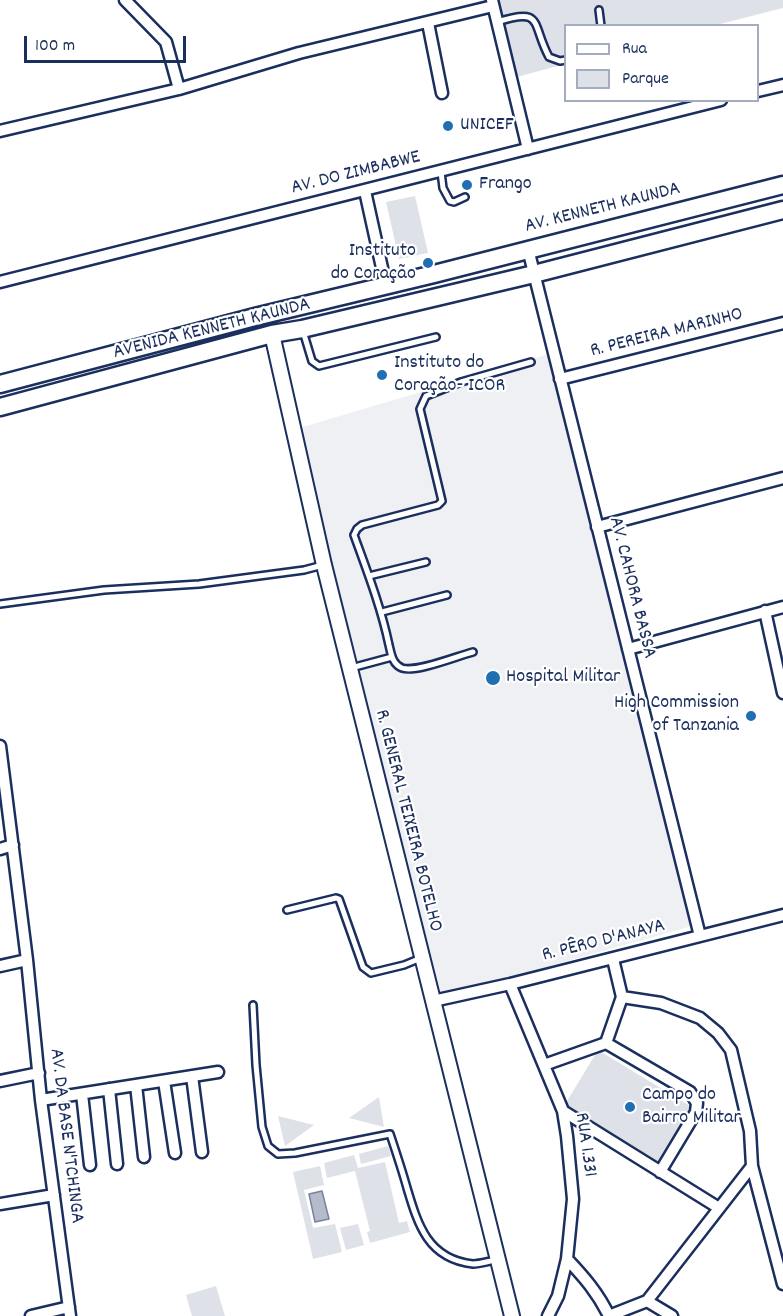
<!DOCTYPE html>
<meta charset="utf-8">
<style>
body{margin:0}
#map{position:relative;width:783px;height:1316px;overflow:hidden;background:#fff;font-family:Dekko,sans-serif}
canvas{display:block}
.legend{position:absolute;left:564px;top:24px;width:195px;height:78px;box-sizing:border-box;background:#fff;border:2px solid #a4acbf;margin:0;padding:8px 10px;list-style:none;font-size:18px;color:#1b2f5e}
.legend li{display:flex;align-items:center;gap:12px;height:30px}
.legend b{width:30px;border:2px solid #a4acbf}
.scale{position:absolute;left:24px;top:36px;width:162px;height:27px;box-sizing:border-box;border:3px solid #1b2f5e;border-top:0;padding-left:8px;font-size:18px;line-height:21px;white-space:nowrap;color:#1b2f5e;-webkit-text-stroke:4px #fff;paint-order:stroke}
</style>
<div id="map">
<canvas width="783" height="1316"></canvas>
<ul class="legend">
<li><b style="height:8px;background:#fff"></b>Rua</li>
<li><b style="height:16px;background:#dee1e7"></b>Parque</li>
</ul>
<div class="scale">100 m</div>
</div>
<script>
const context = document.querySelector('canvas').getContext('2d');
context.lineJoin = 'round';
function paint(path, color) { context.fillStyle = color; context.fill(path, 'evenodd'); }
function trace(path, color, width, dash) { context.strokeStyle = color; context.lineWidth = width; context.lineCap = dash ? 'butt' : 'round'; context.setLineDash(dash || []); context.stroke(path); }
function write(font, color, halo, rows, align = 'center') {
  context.font = font + ' Dekko,sans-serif'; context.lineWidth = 4.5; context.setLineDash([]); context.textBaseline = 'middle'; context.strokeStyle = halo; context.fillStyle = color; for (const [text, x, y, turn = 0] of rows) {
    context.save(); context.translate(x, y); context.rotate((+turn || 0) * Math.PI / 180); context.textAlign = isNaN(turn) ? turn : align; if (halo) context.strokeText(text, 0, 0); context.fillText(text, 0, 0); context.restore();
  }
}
paint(new Path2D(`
 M549,354L692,926L432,999L296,429Z`), '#eff0f4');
paint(new Path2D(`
 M498,0H783V8L716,25L566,26L565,64L517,77Z
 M415,196L428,253L399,259L386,202Z
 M598,1050L695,1109L661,1164L564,1106Z
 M379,1097L384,1127L349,1118Z
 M278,1116L314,1125L285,1146Z
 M388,1146L391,1156L361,1164L359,1154Z
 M354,1155L358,1168L385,1162L399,1223L407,1221L410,1232L370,1243L367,1232L370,1231L355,1171L327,1178L324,1163Z
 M320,1166L324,1185L304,1190L313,1228L335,1224L342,1252L313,1259L293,1172Z
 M358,1224L364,1245L346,1250L340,1228Z
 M216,1286L225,1316H192L186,1295Z`), '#dee1e7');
const water = new Path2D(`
 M322,1191L329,1219L315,1222L309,1194Z`);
paint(water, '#b5bbca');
trace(water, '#77839f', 1.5);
const service = new Path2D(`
 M599,10L601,26
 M497,22C544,7 531,23 549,57L560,61L566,60
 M441,172L443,188L450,201L454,202L465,197
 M303,331L312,361L319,366L436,337
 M369,576L426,562
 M0,604L104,590L199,584L304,570L323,565
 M382,612L447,595
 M473,652C457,656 416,673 402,668C392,664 391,653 389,645C381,607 367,571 354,535L357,529L362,525L438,505L442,501L420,409L426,396L461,382L531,362
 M351,668L392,657
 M287,910L336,898L339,899L363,967L371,973L404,965L421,958
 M253,1005L256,1065L262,1127L268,1146L278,1154L295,1153L390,1134C396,1152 402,1170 407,1188C418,1225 428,1259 473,1264C480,1264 489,1261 496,1260`);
const minor = new Path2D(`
 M125,0L166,42L179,89
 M492,0L528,149
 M428,23L442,93
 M758,91L783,85
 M0,131L179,89L299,53L493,6
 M365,191L386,286
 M528,249L700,936
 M0,282L721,100
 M560,379L783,323
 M597,527L783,478
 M765,611L783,693
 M628,649L783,607
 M0,746L27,960L41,1100L70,1316
 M0,849L13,845
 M613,959L622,997L661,1003L700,1018L718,1033L731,1050L750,1131L752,1166L783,1284
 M0,966L27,960
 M510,984L563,1111L567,1136L573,1199L567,1259L558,1296L548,1316
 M433,1001L510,984L783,915
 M606,1043L690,1092L697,1103L696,1112L660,1172
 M544,1065L606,1043L622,997
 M192,1076L202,1152
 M0,1081L39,1073
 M164,1081L175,1153
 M136,1085L144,1157
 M109,1089L117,1164
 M82,1094L90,1165
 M41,1100L218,1072
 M563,1111L719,1208
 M0,1204L54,1195
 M567,1259C584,1277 598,1293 609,1316
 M647,1301L752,1166
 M31,1316L69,1307
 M609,1316L647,1301L672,1316`);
const tertiary = new Path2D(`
 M272,334L324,565L512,1316`);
const primary = new Path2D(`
 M0,384L255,317L434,274L783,185
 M0,407L272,334L302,329L534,274L783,210`);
trace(service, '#1b2f5e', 10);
trace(minor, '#1b2f5e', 15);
trace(tertiary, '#1b2f5e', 18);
trace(primary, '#1b2f5e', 21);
trace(service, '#fff', 5);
trace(minor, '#fff', 10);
trace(tertiary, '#fff', 14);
trace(primary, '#fff', 16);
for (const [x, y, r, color] of [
 [448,126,6,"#1f6fb2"],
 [467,185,6,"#1f6fb2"],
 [428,263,6,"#1f6fb2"],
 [382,375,6,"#1f6fb2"],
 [493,678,8,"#1f6fb2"],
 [751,716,6,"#1f6fb2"],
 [630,1107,6,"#1f6fb2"]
]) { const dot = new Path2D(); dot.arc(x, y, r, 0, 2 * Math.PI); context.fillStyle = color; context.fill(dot); trace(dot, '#fff', 2); }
write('20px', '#1b2f5e', '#fff', [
 ["UNICEF",460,126],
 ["Frango",479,185],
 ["Instituto",416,252,"right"],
 ["do Coração",416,275,"right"],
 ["Instituto do",394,364],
 ["Coração- ICOR",394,387],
 ["Hospital Militar",506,678],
 ["High Commission",739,704,"right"],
 ["of Tanzania",739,727,"right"],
 ["Campo do",642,1096],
 ["Bairro Militar",642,1119]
], 'left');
write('20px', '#1b2f5e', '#fff', [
 ["AV. DO ZIMBABWE",356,174,-14],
 ["AV. KENNETH KAUNDA",603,209,-14],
 ["AVENIDA KENNETH KAUNDA",212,330,-14],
 ["R. PEREIRA MARINHO",667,334,-14],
 ["AV. CAHORA BASSA",631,588,76],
 ["R. GENERAL TEIXEIRA BOTELHO",407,821,76],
 ["R. PÊRO D'ANAYA",604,942,-14],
 ["AV. DA BASE N'TCHINGA",65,1136,83],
 ["RUA 1.331",584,1145,82]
]);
</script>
